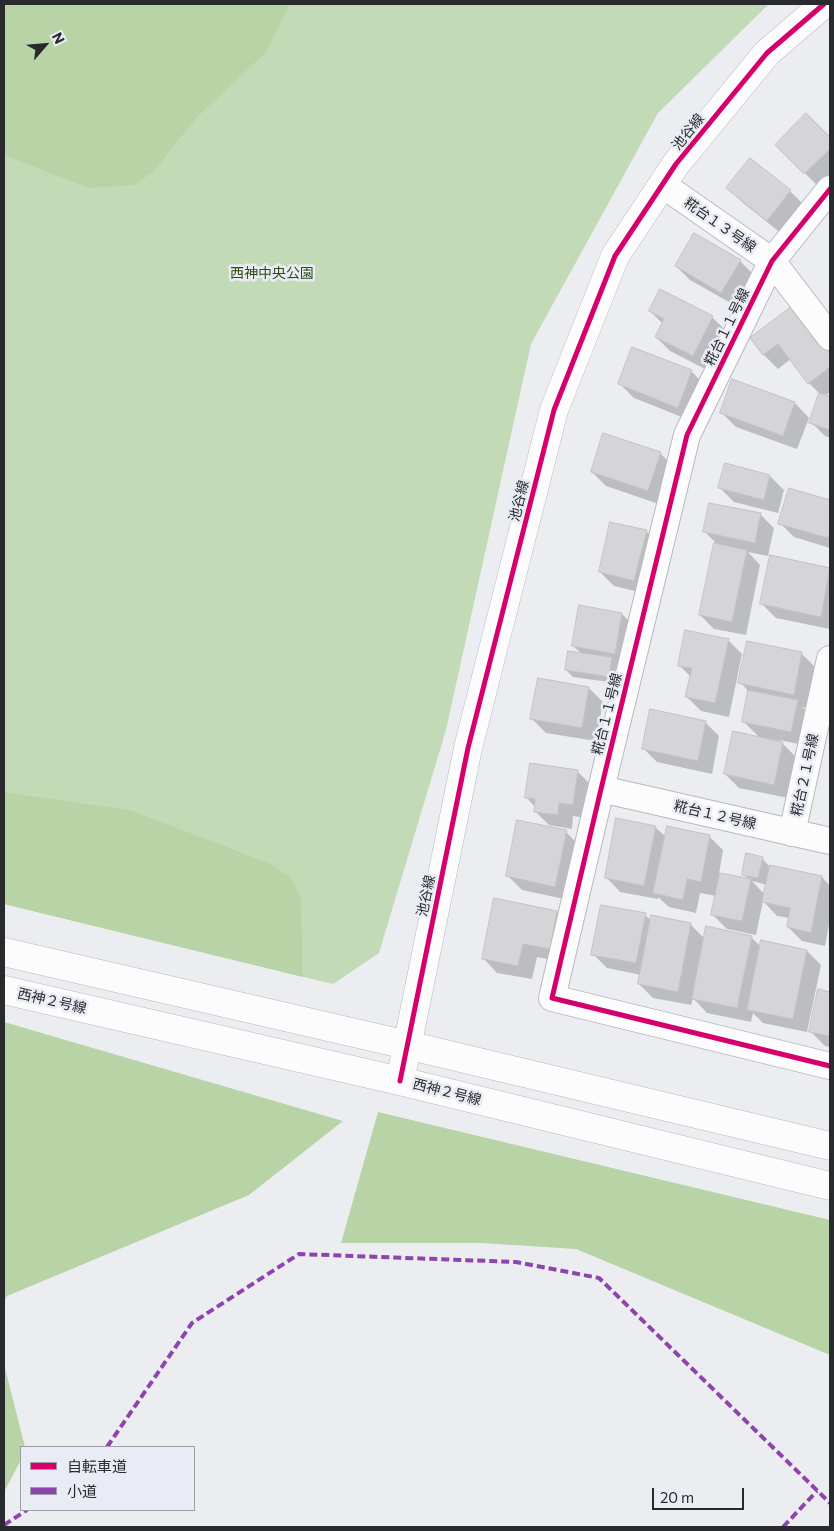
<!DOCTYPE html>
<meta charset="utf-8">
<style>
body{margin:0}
#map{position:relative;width:834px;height:1531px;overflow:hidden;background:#ecedf1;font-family:Commissioner,"Noto Sans JP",sans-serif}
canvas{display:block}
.frame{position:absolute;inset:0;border:5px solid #282a2d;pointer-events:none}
.legend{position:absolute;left:20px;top:1446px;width:175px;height:65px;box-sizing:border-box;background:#e9ecf4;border:1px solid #9c9ea4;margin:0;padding:6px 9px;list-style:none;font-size:15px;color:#282a2d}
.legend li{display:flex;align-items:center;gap:10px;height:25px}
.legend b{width:25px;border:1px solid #9c9ea4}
.north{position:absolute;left:20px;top:20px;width:50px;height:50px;-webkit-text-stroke:4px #e9ecf4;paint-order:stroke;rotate:63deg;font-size:14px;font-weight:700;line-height:20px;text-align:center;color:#282a2d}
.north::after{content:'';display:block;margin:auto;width:18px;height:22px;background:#282a2d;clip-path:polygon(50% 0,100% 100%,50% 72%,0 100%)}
.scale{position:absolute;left:652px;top:1488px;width:92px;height:22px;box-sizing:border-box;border:2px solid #282a2d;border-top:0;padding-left:6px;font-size:15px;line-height:18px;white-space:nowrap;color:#282a2d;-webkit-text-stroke:4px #e9ecf4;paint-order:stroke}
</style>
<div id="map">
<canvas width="834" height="1531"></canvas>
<div class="frame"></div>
<ul class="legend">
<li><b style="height:6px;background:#d6006c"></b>自転車道</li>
<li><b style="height:6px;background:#8e44ad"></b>小道</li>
</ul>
<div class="north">N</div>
<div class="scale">20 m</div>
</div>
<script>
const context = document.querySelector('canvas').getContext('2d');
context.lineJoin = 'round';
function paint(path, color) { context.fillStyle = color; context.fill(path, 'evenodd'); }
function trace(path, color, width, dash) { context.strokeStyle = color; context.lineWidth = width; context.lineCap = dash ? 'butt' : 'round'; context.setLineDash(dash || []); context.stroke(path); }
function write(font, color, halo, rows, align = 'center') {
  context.font = font + ' Commissioner,"Noto Sans JP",sans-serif'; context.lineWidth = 5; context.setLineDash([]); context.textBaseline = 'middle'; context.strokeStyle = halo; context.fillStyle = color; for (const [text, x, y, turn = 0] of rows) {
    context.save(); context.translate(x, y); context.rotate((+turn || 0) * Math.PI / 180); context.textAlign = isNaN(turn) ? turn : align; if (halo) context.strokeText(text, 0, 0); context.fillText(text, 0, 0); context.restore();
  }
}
paint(new Path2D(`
 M4,4H769L658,113L531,344L446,730L379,953L333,984L4,904Z`), '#c3dab7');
paint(new Path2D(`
 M4,4H290L266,52L197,117L153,172L134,185L88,188L4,155Z
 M4,792L130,810L271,864L291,878L301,899L303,977L4,904Z
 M4,1022L343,1121L249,1195L7,1296L4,1303Z
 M378,1112L830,1220V1355L576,1249L482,1243H341Z
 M4,1364L25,1447H21V1460L4,1492Z`), '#b8d4a7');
paint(new Path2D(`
 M806,115L830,139V176L819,187L776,145Z
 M750,159L790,191L804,205L782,234L742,202L728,188Z
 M740,261L754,275L736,306L690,280L676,266Z
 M650,311L712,317L726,331L707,370L670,351L656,337L663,324Z
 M752,338L830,347V392L825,396L830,398V438L825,436L811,422L820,394L809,383L791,359L778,369L764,355Z
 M691,371L705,385L692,421L634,398L620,384Z
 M733,381L795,403L809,418L797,449L736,427L722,413Z
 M660,453L674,467L662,505L606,486L592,472Z
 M770,476L784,490L778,513L734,502L720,488Z
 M790,489L830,502V548L794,537L780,523Z
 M760,514L774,528L768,556L748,552L760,565L746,635L714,629L700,615L715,542L705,532Z
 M646,531L660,545L648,594L614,586L600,572Z
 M771,557L830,569V629L776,618L762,604Z
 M622,614L636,628L616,683L573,677L566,670L582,654L573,646Z
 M728,640L742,654L729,717L701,711L687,697L691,677L679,665Z
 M802,654L816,668L807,708L802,707L811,715L804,745L779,740L796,757L788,798L739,788L725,774L760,738L743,721L749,692L740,682Z
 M589,688L603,702L596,741L546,733L532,719Z
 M705,722L719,736L712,774L657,762L643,748Z
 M577,771L591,785L586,818L573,816L572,829L549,825L535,811V807L526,797Z
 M655,827L666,837L709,836L723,850L719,874L749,880L743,874L762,858L769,866L822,877L830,886V919L825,946L802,941L788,927L790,918L777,916L763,901L756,935L727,929L713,915L716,896L700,893L696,913L669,907L658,897V899L620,892L606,877ZM752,881L767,885L765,895Z
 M566,832L580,846L569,900L522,890L508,876Z
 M495,900L557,912L571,926L563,962L537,957L532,979L497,973L483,958Z
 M645,915L651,920L690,924L705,939L751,937L761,947L807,951L821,965L807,1032L763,1023L753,1013L751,1022L707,1013L693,998L691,1005L653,998L639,984L641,975L607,968L593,954Z
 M819,991L830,993V1047L825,1046L811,1032Z`), '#0003');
const building = new Path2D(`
 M806,113L830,137V149L804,174L775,145Z
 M750,158L791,190L767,221L726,188Z
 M694,233L741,260L721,293L675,266Z
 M660,289L713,316L693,356L655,337L664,319L649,311Z
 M795,304L830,350V367L808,384L778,344L763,355L750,338Z
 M632,347L692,370L678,408L618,384Z
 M732,379L795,402L783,436L720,413Z
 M819,393L830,396V430L809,423Z
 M603,433L661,452L648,491L591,472Z
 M725,463L770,475L764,500L718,488Z
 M789,488L830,500V531L828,538L778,524Z
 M709,503L761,513L755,543L703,532Z
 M610,522L647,530L634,581L599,572Z
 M714,543L747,550L732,622L699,615Z
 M770,555L830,568L821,617L760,604Z
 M579,605L622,613L615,654L572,646Z
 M685,630L729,639L715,703L685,697L692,668L678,666Z
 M747,641L802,652L794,695L738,683Z
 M568,651L612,657L609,677L565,670Z
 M538,678L589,687L582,728L530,719Z
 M748,690L798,700L791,732L742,722Z
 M650,709L706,721L698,761L642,749Z
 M733,731L783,742L774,785L724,774Z
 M530,763L578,770L573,805L559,803L558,815L534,812L535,799L525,798Z
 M616,818L656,826L644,886L605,878Z
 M517,820L567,830L555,887L506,876Z
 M667,826L710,835L701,882L687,879L683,900L653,893Z
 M746,853L763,857L758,878L742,875Z
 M770,865L822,876L811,933L787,927L790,908L762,902Z
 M720,873L751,879L742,921L711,915Z
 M494,898L557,911L550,949L523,944L518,966L482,959Z
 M601,905L646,913L636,963L591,955Z
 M651,915L691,923L678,992L638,984Z
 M706,926L752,936L737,1008L692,999Z
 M761,940L807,950L793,1019L747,1010Z
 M818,989L830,992V1036L809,1032Z`);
paint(building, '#d5d5d7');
trace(building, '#c3c2c3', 1);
const street = new Path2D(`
 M663,185L772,261L830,337
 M830,189L772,261L687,435L601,789L552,998L830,1066
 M601,789L830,841
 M792,833L830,659`);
const secondary = new Path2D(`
 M4,952L407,1045L830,1146
 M4,990L400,1081L830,1186
 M400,1081L468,748L554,410L615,256L676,164L767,53L824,4`);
trace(street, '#b8b9bd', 28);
trace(secondary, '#b8b9bd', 29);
trace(street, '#fcfcfd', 26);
trace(secondary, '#fcfcfd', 28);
trace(new Path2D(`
 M107,1447L192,1323L299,1254L516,1262L599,1278L830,1503
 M4,1525L27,1510
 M783,1527L817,1491`), '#8e44ad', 4, [8, 4]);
trace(new Path2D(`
 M830,189L772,261L687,435L601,789L552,998L830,1066
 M400,1081L468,748L554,410L615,256L676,164L767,53L824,4`), '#d6006c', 5);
write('14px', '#282a2d', '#e9ecf4', [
 ["池谷線",688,132,-51],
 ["糀台１３号線",720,225,35],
 ["糀台１１号線",727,327,-64],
 ["池谷線",519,501,-76],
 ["糀台１１号線",607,714,-76],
 ["糀台２１号線",805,775,-78],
 ["糀台１２号線",715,815,13],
 ["池谷線",426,896,-78],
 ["西神２号線",52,1001,13],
 ["西神２号線",447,1092,14]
]);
write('14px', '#2d4c11', '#e9ecf4', [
 ["西神中央公園",272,273]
]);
</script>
